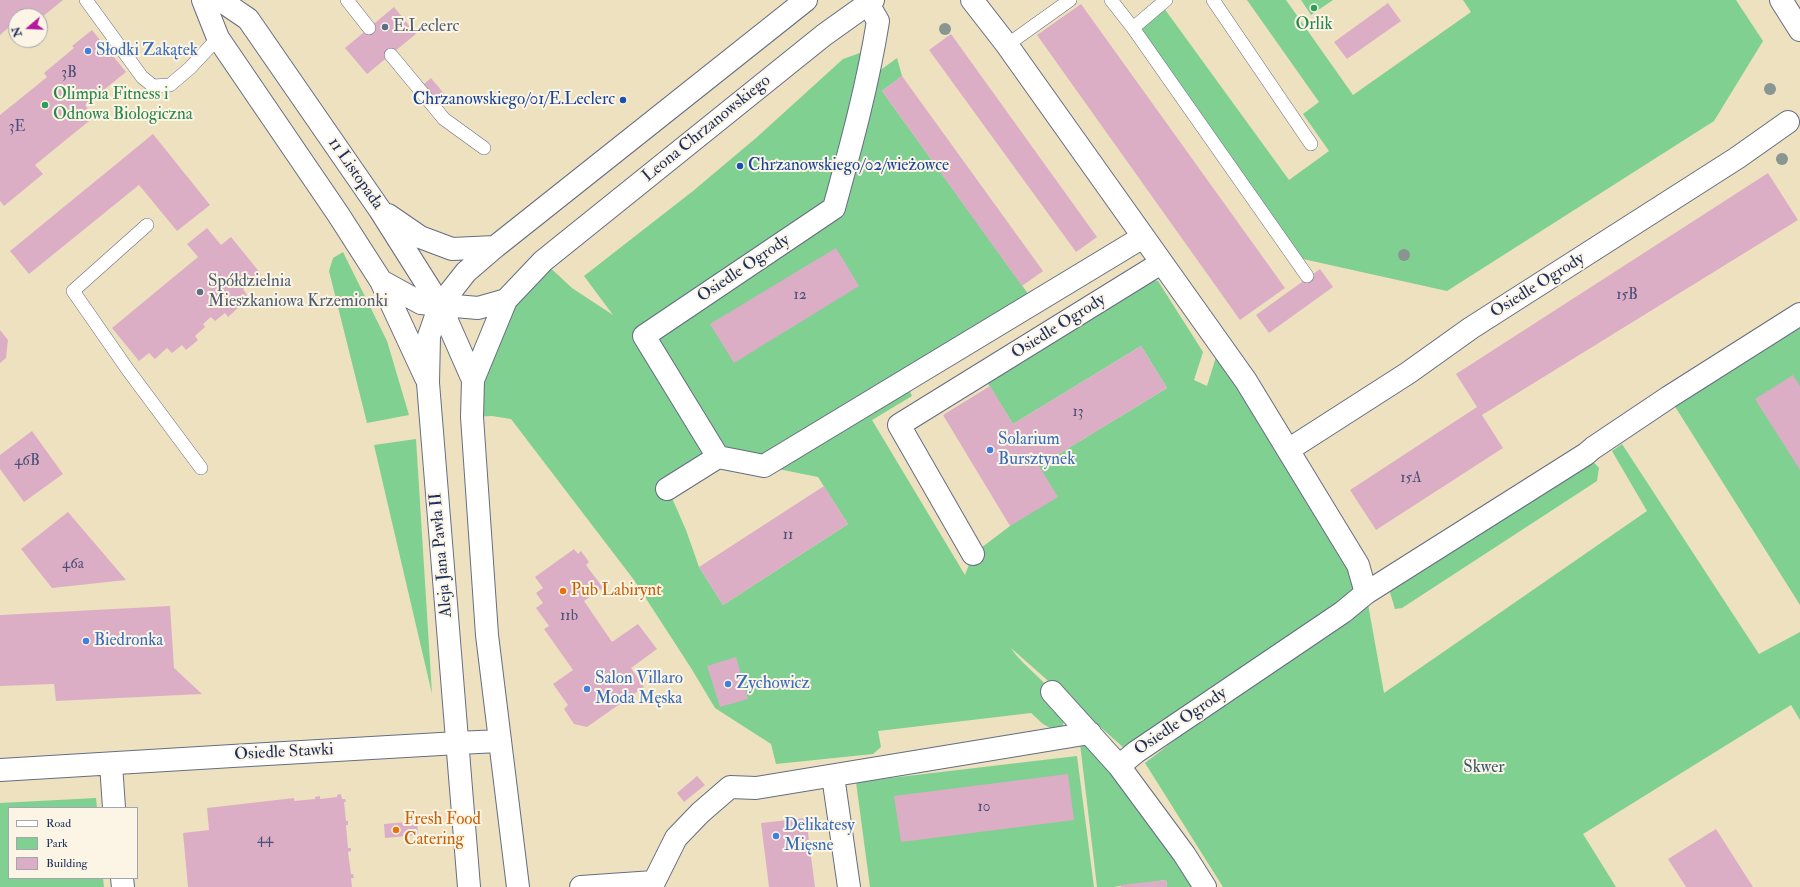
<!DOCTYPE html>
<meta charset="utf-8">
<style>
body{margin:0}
#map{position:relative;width:1800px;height:887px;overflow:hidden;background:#eee1c0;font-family:"IM FELL Double Pica",serif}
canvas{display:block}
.legend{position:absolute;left:8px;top:807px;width:130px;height:72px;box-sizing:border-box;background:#fcf5e5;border:1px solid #a2a6af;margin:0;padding:5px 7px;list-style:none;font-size:12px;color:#1b2f5e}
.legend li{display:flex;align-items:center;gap:8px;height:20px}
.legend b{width:20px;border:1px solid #a2a6af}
.north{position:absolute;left:8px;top:8px;width:40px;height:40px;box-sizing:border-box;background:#fcf5e5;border:1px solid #a2a6af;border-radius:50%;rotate:251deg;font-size:11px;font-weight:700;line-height:16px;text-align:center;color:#1b2f5e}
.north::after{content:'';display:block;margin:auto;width:14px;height:18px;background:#b5179e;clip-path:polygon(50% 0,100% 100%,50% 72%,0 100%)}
</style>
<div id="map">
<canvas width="1800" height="887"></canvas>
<ul class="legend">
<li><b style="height:5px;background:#fff"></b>Road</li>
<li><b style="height:11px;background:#7fd091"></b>Park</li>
<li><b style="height:11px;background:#dcaec6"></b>Building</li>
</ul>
<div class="north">N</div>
</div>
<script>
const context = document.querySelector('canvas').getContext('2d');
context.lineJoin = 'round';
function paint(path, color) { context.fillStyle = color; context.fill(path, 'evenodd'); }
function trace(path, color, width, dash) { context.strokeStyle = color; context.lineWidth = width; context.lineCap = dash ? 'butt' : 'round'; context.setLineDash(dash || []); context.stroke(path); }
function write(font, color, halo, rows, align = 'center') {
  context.font = font + ' "IM FELL Double Pica",serif'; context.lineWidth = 4; context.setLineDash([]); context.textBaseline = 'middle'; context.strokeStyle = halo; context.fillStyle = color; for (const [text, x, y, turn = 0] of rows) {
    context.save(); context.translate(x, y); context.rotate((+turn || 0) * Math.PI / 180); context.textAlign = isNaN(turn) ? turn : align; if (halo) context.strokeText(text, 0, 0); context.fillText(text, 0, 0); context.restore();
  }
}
paint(new Path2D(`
 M1247,0H1286L1353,95L1471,12L1463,0H1736L1763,41L1714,121L1447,291L1294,257L1133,28L1161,4L1289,180L1329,151L1303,114L1319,102Z
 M1301,0H1333L1311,15Z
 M874,48L867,80L897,58L902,76L882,91L1034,302L905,381L912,396L872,420L965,575L973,554L1010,526L1039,466L1167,388L1141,346L1013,424L982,374L1138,277L1158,281L1203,352L1194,380L1207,386L1220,344L1366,593L1384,693L1647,511L1612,451L1622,444L1759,654L1800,632V720L1791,705L1583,834L1616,887H1223L1145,763L1361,596L1124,748L1011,648C1027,673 1069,693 1063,727L1054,730L1043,724L1031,713L878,731L881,747L873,754L776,764L771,744L715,708L691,668L634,580L511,419L492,416L472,417L490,338L543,261L572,288L613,315L584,276L693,191L756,138L843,59ZM718,457L818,477L848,524L723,605L699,567L686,530L668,489Z
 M343,252L387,341L409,415L367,423L329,271L333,258Z
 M1800,314V605L1669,397Z
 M416,439L432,694L374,445Z
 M1586,454L1599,468L1597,481L1402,608L1395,609L1386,579Z
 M1079,735L1119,766L1201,887H1167L1166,880L1113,887H1097Z
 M1077,756L1094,887H870L856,782Z
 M96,798L97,808H9V878H103L104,887H0V803Z`), '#7fd091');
paint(new Path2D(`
 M0,0H63L41,18L38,14L36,16H16V26L14,23L0,35Z
 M1388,3L1401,21L1347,59L1334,42Z
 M1081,4L1285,288L1240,320L1037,35Z
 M394,7L416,34L367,74L345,48Z
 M92,30L126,72L85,105L94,117L35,165L43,174L4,206L0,201V115L47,77L44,73L74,48L72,46Z
 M951,34L1097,237L1076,252L929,50Z
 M902,76L1043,271L1022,286L882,91Z
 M431,78L446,96L438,102L424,84Z
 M153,134L210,205L177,231L139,185L29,274L10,251Z
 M1768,173L1798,220L1482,415L1503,448L1376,530L1350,490L1477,407L1456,374Z
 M207,228L221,245L231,237L261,274L243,289L247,295L237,303L239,307L228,317L225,313L215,321L211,317L203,324L205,327L195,336L198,340L186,350L182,345L172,353L167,348L155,359L149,353L139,361L112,328L198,257L187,244Z
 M836,248L859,286L734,363L710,324Z
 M1320,269L1333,287L1269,333L1256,315Z
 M0,330L8,340L6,358L0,363Z
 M1141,346L1167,388L1039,466L1058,497L1010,526L943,415L990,386L1013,424Z
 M1793,375L1800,386V470L1755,399Z
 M32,431L63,474L24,502L0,469V455Z
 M824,486L848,524L723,605L699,567Z
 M68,512L126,580L52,588L21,549Z
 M574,549L578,554L581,551L589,562L586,565L603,588L584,601L612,642L638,624L657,649L631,668L644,687L587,727L574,724L564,709L568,705L553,684L573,670L544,629L549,626L536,608L543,603L536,593L543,588L535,577Z
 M170,606L174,668L202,694L56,701L54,684L0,686V615Z
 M736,657L748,699L720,707L707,666Z
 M1068,774L1074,820L901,842L894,796Z
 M697,776L705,785L684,802L677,793Z
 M341,794L342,799H345L346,802H344L346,821H348V825H346L348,848H351V851L348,852L351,874H353L354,878H351L352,887H188L183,833L209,830L207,808L294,798V801L315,799V797L320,796V799L337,797V795Z
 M806,818L815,887H769L761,823Z
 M417,821L418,835L385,838L384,824Z
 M1716,829L1753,887H1686L1668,859Z
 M1166,880L1167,887H1121L1120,885Z`), '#dcaec6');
const service = new Path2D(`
 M86,0L142,77L153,86L170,85L190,68L218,38
 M347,0L369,28
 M1111,0L1133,28L1166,0
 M1213,0L1311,144
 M1133,28L1307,276
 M1007,45L1070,0
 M391,55L444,119L484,148
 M147,225L73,291L128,370L201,468`);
const minor = new Path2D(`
 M972,0L1007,45L1246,381L1358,565L1366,593
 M1288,450L1408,373L1471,328L1737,158L1788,122
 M718,457L764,466L1143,237
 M667,489L718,457L644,336L834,208C851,146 868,84 878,21L868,4
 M973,554L899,425L1161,263
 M1052,692L1119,766L1184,854L1205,887
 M111,764L114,808
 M1119,766L1136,752L1343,612L1366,593L1586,454L1593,448L1669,397L1800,314
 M0,770C153,761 305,751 458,743
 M833,776L849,887
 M122,878L123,887
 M581,887L654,882L676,838L700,813L730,787L756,788L1090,733`);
const tertiary = new Path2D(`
 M203,0L218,38L338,214L381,281L426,378
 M220,0L248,19L380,210L440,305L473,380
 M1781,0L1800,30
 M388,215L420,237L452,249L495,247
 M381,281L421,303L478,308L506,300
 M458,743L499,741
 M469,887L428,383L429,336L440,305L466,272L495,247L806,0
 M518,887L487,635L472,417L473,380L506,300L543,261L824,35L873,0`);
trace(service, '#656d80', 14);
trace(minor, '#656d80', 24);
trace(tertiary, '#656d80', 24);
trace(service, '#fff', 13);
trace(minor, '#fff', 22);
trace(tertiary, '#fff', 22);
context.fillStyle = '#889591';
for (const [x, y] of [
 [945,29],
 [1770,89],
 [1782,159],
 [1404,255]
]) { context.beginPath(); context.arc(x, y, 6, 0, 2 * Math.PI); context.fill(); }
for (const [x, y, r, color] of [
 [1314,8,4,"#2e9e5b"],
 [385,27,4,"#5c6f8a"],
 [88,51,4,"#3f7fe0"],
 [623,100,4,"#1a4fb4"],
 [45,105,4,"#2e9e5b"],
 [740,166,4,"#1a4fb4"],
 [200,292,4,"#5c6f8a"],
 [990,450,4,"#3f7fe0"],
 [563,591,4,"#e8710a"],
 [86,641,4,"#3f7fe0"],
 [728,684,4,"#3f7fe0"],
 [587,689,4,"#3f7fe0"],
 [396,830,4,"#e8710a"],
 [776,836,4,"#3f7fe0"]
]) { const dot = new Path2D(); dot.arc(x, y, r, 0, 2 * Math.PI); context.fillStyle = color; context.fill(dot); trace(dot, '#fcf5e5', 1.5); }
write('15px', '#4b4f78', null, [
 ["3B",69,74],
 ["3E",17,128],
 ["12",800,296],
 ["15B",1627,296],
 ["13",1078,413],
 ["46B",27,462],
 ["15A",1411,479],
 ["11",788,536],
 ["46a",73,565],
 ["11b",569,617],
 ["10",984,808],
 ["44",265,840]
]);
write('17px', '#27864d', '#fcf5e5', [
 ["Orlik",1314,25],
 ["Olimpia Fitness i",53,95,"left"],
 ["Odnowa Biologiczna",53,115,"left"]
]);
write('17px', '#4e5e75', '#fcf5e5', [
 ["E.Leclerc",393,27],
 ["Spółdzielnia",208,282],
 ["Mieszkaniowa Krzemionki",208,302]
], 'left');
write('17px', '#366cbe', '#fcf5e5', [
 ["Słodki Zakątek",96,51],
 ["Solarium",998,440],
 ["Bursztynek",998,460],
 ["Biedronka",94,641],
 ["Salon Villaro",595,679],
 ["Moda Męska",595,699],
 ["Zychowicz",736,684],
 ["Delikatesy",784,826],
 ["Mięsne",784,846]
], 'left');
write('17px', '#164399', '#fcf5e5', [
 ["Chrzanowskiego/01/E.Leclerc",615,100],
 ["Chrzanowskiego/02/wieżowce",748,166,"left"]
], 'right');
write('17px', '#1b2f5e', '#fcf5e5', [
 ["Leona Chrzanowskiego",707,129,-39],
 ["11 Listopada",355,174,55],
 ["Osiedle Ogrody",744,269,-34],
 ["Osiedle Ogrody",1538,286,-32],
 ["Osiedle Ogrody",1059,327,-32],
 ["Aleja Jana Pawła II",442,555,-95],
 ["Osiedle Ogrody",1181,722,-34],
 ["Osiedle Stawki",284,753,-3]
]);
write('17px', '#c56008', '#fcf5e5', [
 ["Pub Labirynt",571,591],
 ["Fresh Food",404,820],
 ["Catering",404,840]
], 'left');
write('17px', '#34576b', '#fcf5e5', [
 ["Skwer",1484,768]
]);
</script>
